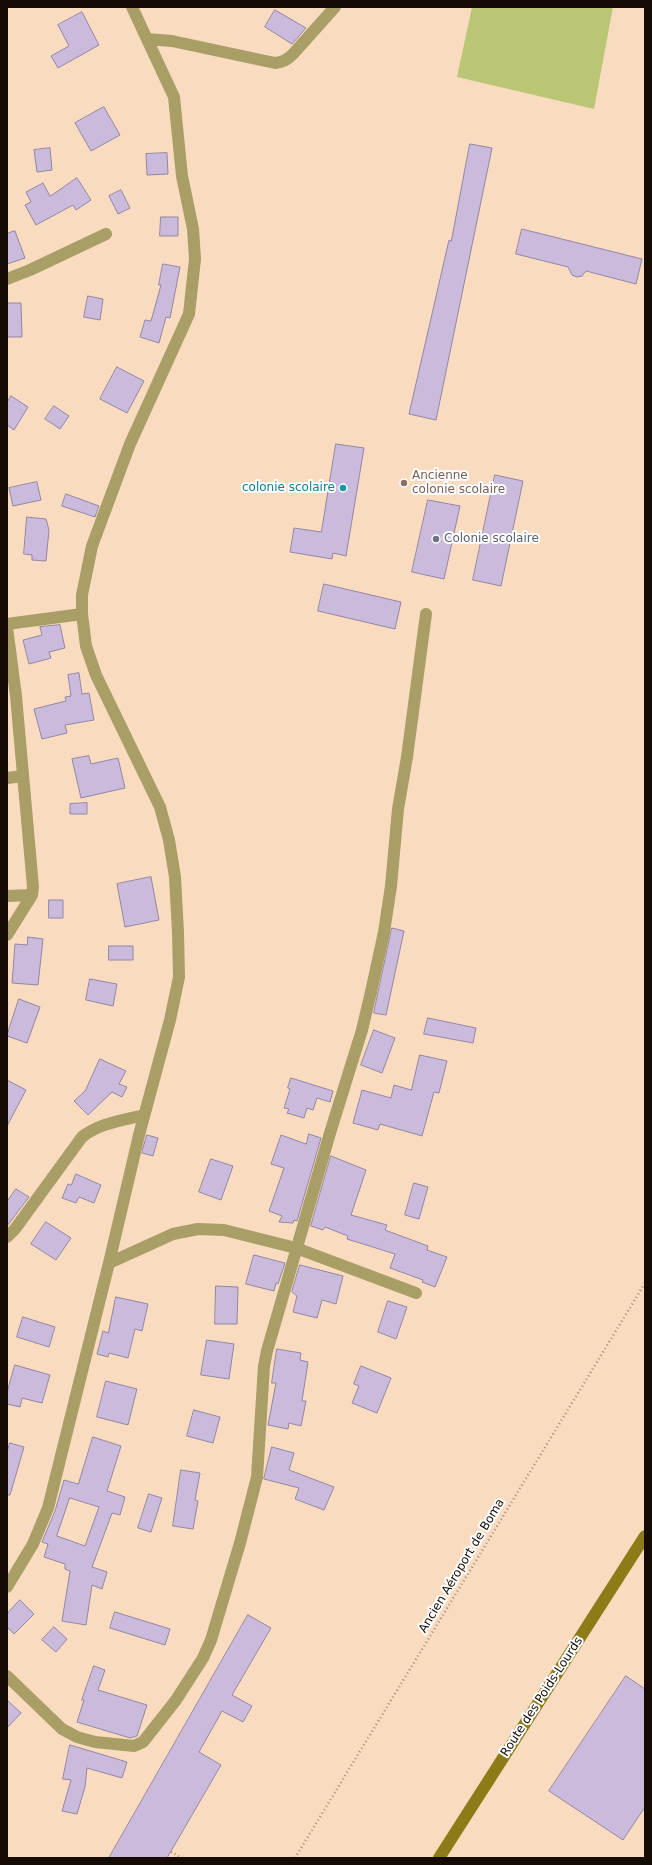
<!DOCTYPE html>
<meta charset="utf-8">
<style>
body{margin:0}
#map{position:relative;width:652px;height:1865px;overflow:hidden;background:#f9dcc0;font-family:"DejaVu Sans",sans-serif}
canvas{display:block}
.frame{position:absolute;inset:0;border:8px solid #140b03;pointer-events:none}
</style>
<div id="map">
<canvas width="652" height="1865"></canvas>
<div class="frame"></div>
</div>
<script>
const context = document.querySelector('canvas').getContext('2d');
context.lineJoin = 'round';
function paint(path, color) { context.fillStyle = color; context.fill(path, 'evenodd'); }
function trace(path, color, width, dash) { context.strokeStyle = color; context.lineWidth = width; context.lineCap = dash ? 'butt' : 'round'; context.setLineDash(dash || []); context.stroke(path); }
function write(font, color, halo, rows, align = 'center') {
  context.font = font + ' "DejaVu Sans",sans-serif'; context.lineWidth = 4; context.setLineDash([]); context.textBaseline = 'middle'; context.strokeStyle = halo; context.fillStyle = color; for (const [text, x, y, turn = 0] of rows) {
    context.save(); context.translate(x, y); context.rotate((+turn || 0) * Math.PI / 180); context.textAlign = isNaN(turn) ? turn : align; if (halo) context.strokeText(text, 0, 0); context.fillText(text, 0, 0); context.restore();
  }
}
paint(new Path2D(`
 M472,7H613L594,109L457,77Z`), '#bbc675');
const building = new Path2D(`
 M275,10L306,28L292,44L265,27Z
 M82,12L99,45L58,68L51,56L69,46L58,25Z
 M104,107L120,135L91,151L75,123Z
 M470,144L492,148L436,420L409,414L449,240L451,241Z
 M50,148L52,170L37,172L34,150Z
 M167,153L168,174L147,175L146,154Z
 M77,178L91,200L76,210L73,205L36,225L25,205L31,202L26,192L43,183L50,196Z
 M121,190L130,208L118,214L109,196Z
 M161,217H178V236H160Z
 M522,229L642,259L636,284L586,271L582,276L577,277L572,275L568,267L516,254Z
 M15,231L25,258L7,264V234Z
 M163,264L180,267L170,318L166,317L159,343L140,337L145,320L151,321L161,285H159Z
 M88,296L103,299L100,320L84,317Z
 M7,303H21L22,337H7Z
 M117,367L144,381L127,413L100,399Z
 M11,396L28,407L14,430L7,425V403Z
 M54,406L69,416L60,429L45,419Z
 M336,444L364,448L346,556L333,553L332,559L290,552L294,528L321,532Z
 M495,475L523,481L501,586L473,580Z
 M37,482L41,500L13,506L9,488Z
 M66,494L99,506L95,517L62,506Z
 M428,500L460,506L444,579L412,572Z
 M27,517L46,519L49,530L46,561L32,560V555L24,554Z
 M324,584L401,602L395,629L318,611Z
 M60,625L65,648L49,652L51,658L29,664L23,640L42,635L40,627Z
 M79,673L82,694L89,693L94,720L65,725L67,733L42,739L34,709L66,701L65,697L71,696L68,675Z
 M89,756L91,764L118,758L125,788L81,798L72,759Z
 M87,803V814H70V804Z
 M151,877L159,920L125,927L117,884Z
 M49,900H63V918H49Z
 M392,928L404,931L386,1015L374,1013Z
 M28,937L43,939L38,985L12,983L15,944L27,945Z
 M109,946H133V960H109Z
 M90,979L117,984L113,1006L86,1000Z
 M19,999L40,1007L27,1043L7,1036Z
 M428,1018L476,1028L473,1043L424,1034Z
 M374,1030L395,1038L382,1073L361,1065Z
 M420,1055L447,1061L439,1093L434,1092L422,1136L380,1124L378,1130L353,1123L362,1090L391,1098L394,1085L411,1090Z
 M100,1059L126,1071L119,1084L127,1087L122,1097L112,1092L88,1115L74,1101L85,1091Z
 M291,1078L333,1091L330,1102L317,1098L313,1110L307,1108L304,1118L287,1113L289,1109L284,1108L290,1089L288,1088Z
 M7,1080L26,1090L7,1126Z
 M309,1134L321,1138L297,1221L294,1220L293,1223L279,1222L282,1216L269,1211L284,1168L271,1164L281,1135L306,1144Z
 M147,1135L158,1138L153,1156L142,1153Z
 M331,1156L366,1170L351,1215L387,1225L385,1230L428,1246L427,1250L447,1257L435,1287L422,1282L423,1280L390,1268L395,1254L347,1239L348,1236L325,1227L323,1230L311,1226Z
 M211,1159L233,1166L221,1200L199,1192Z
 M76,1174L101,1185L94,1203L79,1197L76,1203L62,1198L68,1184L71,1185Z
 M414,1183L428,1187L419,1219L405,1215Z
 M16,1189L29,1197L7,1226V1202Z
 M46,1222L71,1238L56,1260L31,1244Z
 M254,1255L285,1263L278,1284L276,1283L274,1291L246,1284Z
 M300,1265L343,1276L336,1304L322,1300L317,1318L293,1312L297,1296L292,1292Z
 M216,1286L238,1287L237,1324H215Z
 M116,1297L148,1304L142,1331L135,1329L128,1358L109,1353L108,1357L97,1354L103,1331L108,1333Z
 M388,1301L407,1307L396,1339L378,1332Z
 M23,1317L55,1327L49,1347L17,1337Z
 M207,1340L234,1344L229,1379L201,1375Z
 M277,1349L301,1353L300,1360L308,1362L302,1401H306L301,1426L289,1423L288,1429L268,1425L276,1383H272Z
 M15,1365L50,1375L42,1403L22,1398L20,1407L7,1404V1393Z
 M361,1366L391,1378L377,1413L352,1403L359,1386L354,1384Z
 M106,1381L137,1389L128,1425L97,1417Z
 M194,1410L220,1417L213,1443L187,1436Z
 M93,1437L121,1446L107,1491L125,1497L120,1515L112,1513L92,1567L107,1572L102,1589L92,1585L86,1625L62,1621L70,1571L65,1569V1564L44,1557L48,1544L42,1542L55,1511L64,1480L78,1484ZM70,1498L99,1507L85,1546L57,1536Z
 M10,1443L24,1447L10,1495H7V1453Z
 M272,1447L294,1453L289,1470L334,1487L324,1510L295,1499L299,1488L264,1479Z
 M181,1470L200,1473L195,1500L198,1501L193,1529L173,1526Z
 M149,1494L162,1498L151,1532L138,1528Z
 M20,1600L34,1614L14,1634L7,1627V1614Z
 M115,1612L170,1629L165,1645L110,1628Z
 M248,1615L271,1628L232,1695L252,1706L243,1722L222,1711L199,1752L221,1765L167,1858H109Z
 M54,1627L67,1639L56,1652L42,1640Z
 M94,1666L105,1670L98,1690L147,1705L137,1736L130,1738L77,1722L84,1700H82Z
 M626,1676L645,1689V1807L623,1840L549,1791Z
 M7,1700L21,1713L7,1728Z
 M70,1745L127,1762L122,1778L87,1768L85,1787L77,1814L62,1811L71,1780L63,1779Z`);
paint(building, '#cabbdc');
trace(building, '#9385a4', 1);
trace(new Path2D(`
 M171,1852L182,1858
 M295,1858L645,1283`), '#a48e7a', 2.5, [1, 3]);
trace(new Path2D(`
 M147,39L172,41L275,63C283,62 287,60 293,54L335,7
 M7,279L30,270L106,234
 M7,624L82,614
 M7,627L16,696L33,887L32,895L7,935
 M7,778L23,776
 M7,896L32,895
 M7,1237L15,1229L82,1137C99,1123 124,1120 144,1115
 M109,1263L139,1135L170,1020L179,977L178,932L175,877L169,840L160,807L96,675L86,646L82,614V595L92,546L130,444L189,314L195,259L193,229L182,176L174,97L132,7
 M7,1587L33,1544L48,1508L109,1263L173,1234L198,1229L224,1230L296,1248L416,1293
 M7,1676L62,1729L77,1737L95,1742L134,1746L143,1742L176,1700L203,1658L211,1640L240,1543L257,1477L264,1366L267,1351L330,1133L362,1030L371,992L384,932L391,886L398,809L407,757L426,614`), '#a89e66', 12);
trace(new Path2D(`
 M439,1858L645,1536`), '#8c7c17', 12);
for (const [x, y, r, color] of [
 [404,483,4,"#8d6e63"],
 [343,488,4,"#0f9aa8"],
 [436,539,4,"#6b7280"]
]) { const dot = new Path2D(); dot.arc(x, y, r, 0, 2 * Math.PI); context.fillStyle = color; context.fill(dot); trace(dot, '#fff', 1.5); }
write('12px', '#785e54', '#fff', [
 ["Ancienne",412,476],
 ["colonie scolaire",412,490]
], 'left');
write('12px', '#0d838f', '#fff', [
 ["colonie scolaire",335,488]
], 'right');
write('12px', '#5b616d', '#fff', [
 ["Colonie scolaire",444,539]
], 'left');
write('12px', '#140b03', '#fff', [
 ["Ancien Aéroport de Boma",462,1566,-59],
 ["Route des Poids-Lourds",542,1697,-57]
]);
</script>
